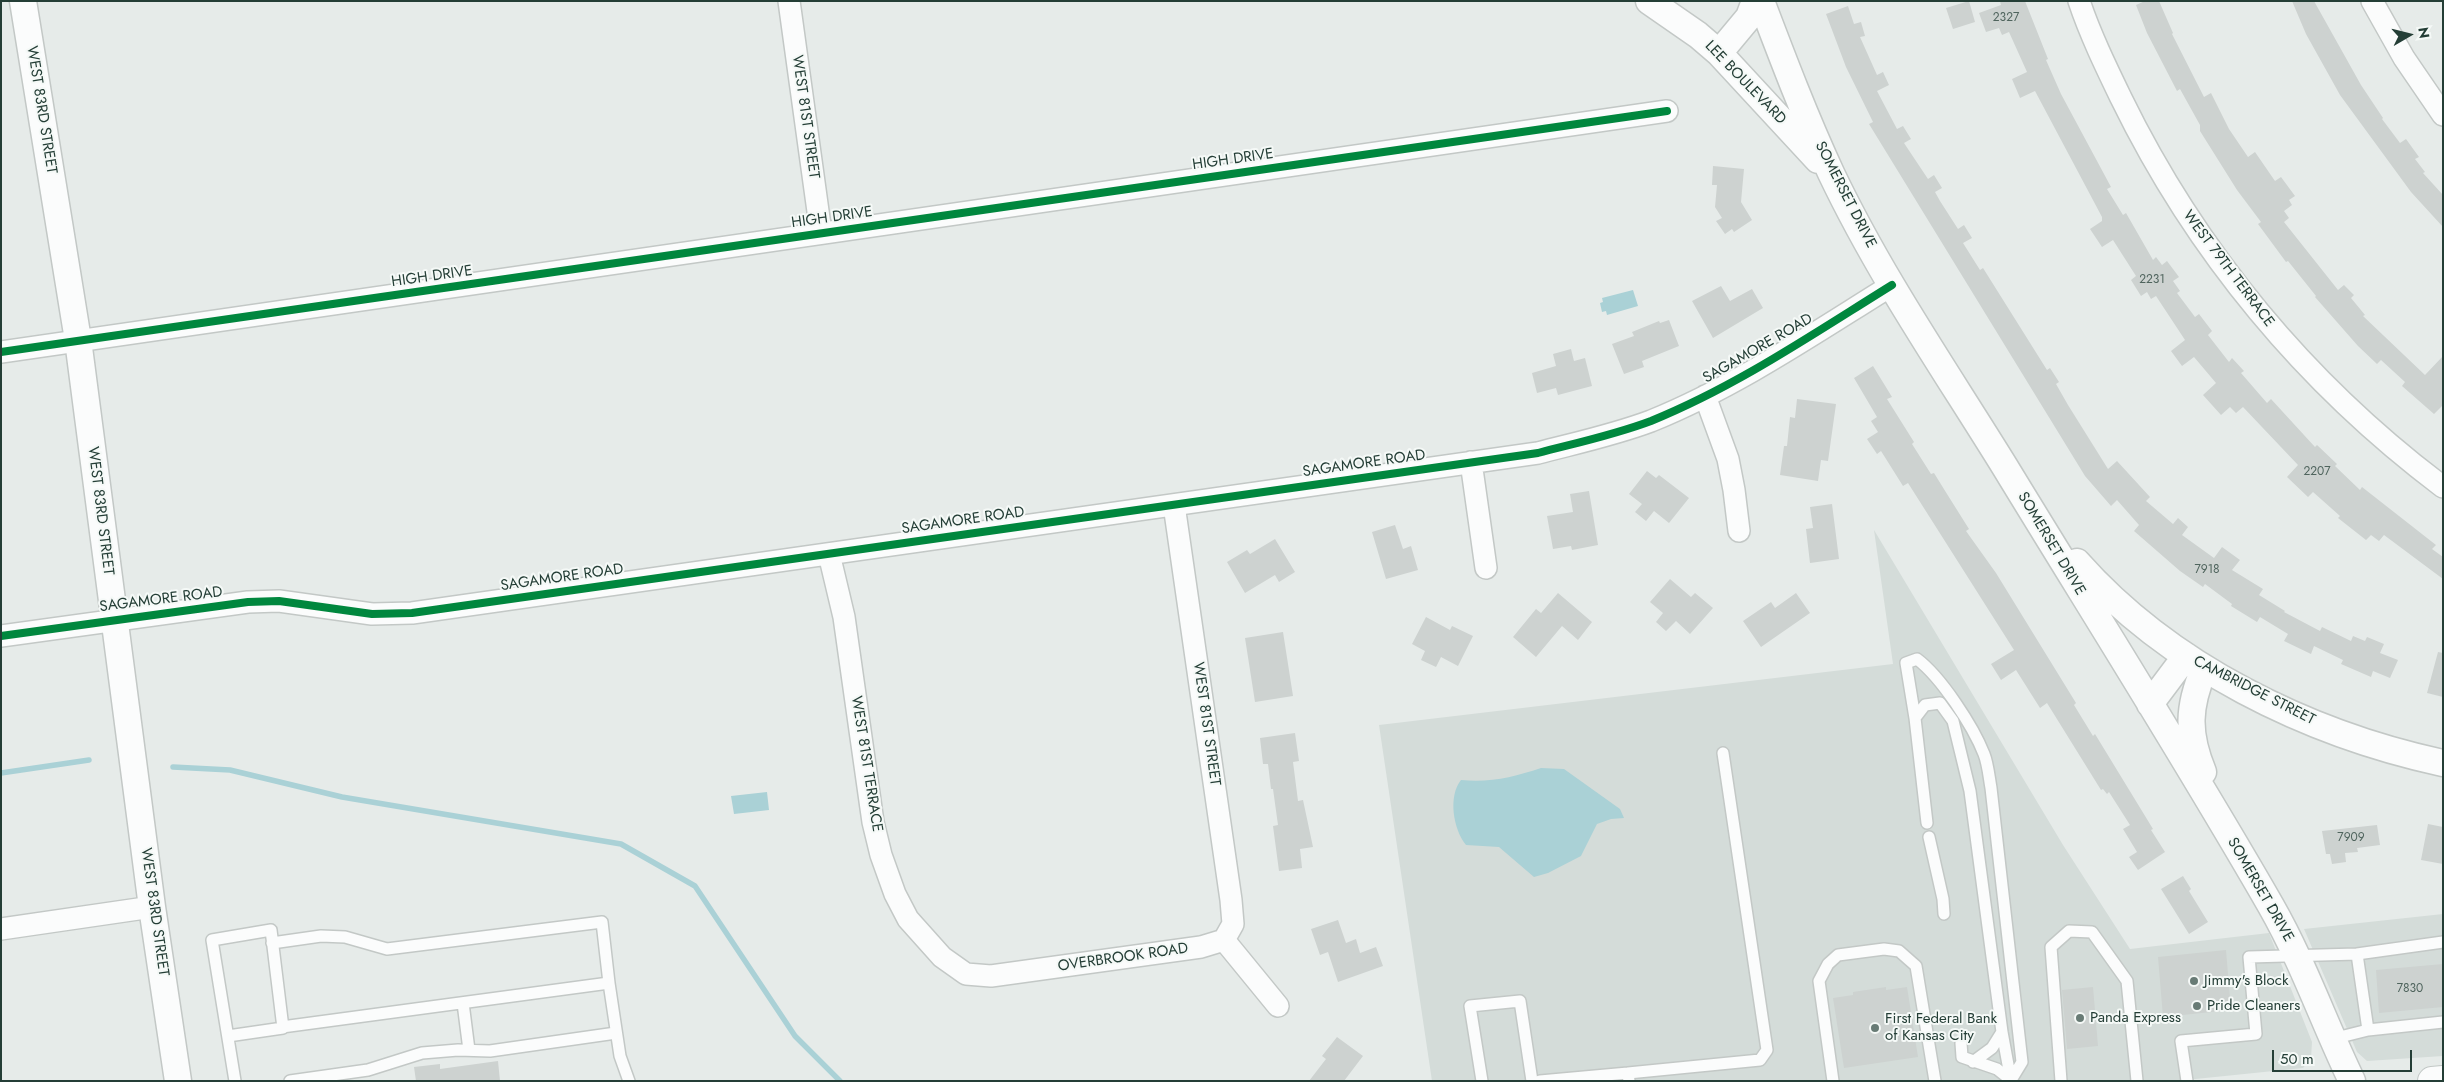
<!DOCTYPE html>
<style>
body{margin:0}
#map{position:relative;width:2444px;height:1082px;overflow:hidden;background:#e6ebe9;font-family:Jost,sans-serif}
canvas{display:block}
.frame{position:absolute;inset:0;border:2px solid #243e36;pointer-events:none}
.north{position:absolute;left:2384px;top:10px;width:50px;height:50px;-webkit-text-stroke:4px #f5f9f7;paint-order:stroke;rotate:82deg;font-size:14px;font-weight:700;line-height:20px;text-align:center;color:#243e36}
.north::after{content:'';display:block;margin:auto;width:18px;height:22px;background:#243e36;clip-path:polygon(50% 0,100% 100%,50% 72%,0 100%)}
.scale{position:absolute;left:2272px;top:1050px;width:140px;height:22px;box-sizing:border-box;border:2px solid #243e36;border-top:0;padding-left:6px;font-size:15px;line-height:18px;white-space:nowrap;color:#243e36;-webkit-text-stroke:4px #f5f9f7;paint-order:stroke}
</style>
<div id="map">
<canvas width="2444" height="1082"></canvas>
<div class="frame"></div>
<div class="north">N</div>
<div class="scale">50 m</div>
</div>
<script>
const context = document.querySelector('canvas').getContext('2d');
context.lineJoin = 'round';
function paint(path, color) { context.fillStyle = color; context.fill(path, 'evenodd'); }
function trace(path, color, width, dash) { context.strokeStyle = color; context.lineWidth = width; context.lineCap = dash ? 'butt' : 'round'; context.setLineDash(dash || []); context.stroke(path); }
function write(font, color, halo, rows, align = 'center') {
  context.font = font + ' Jost,sans-serif'; context.lineWidth = 4; context.setLineDash([]); context.textBaseline = 'middle'; context.strokeStyle = halo; context.fillStyle = color; for (const [text, x, y, turn = 0] of rows) {
    context.save(); context.translate(x, y); context.rotate((+turn || 0) * Math.PI / 180); context.textAlign = isNaN(turn) ? turn : align; if (halo) context.strokeText(text, 0, 0); context.fillText(text, 0, 0); context.restore();
  }
}
paint(new Path2D(`
 M1874,530L2063,845L2130,949L2269,933L2312,1042L2311,1058L2303,1068L2176,1081H1432L1379,725L1893,664Z
 M2443,914V1056L2367,1061L2357,1052L2304,929Z`), '#d4dcd9');
paint(new Path2D(`
 M1633,290L1638,306L1607,315L1606,311L1602,312L1600,303L1603,302L1602,298Z
 M1541,768L1564,769L1620,809L1624,818L1611,819L1597,824L1581,856L1548,873L1534,877L1499,847L1466,845C1453,829 1448,796 1461,780C1490,783 1514,777 1541,768Z
 M767,792L769,810L734,814L731,796Z`), '#aad1d6');
trace(new Path2D(`
 M173,767L230,770L342,797L621,844L695,886L795,1036L840,1081
 M1,773L89,760`), '#aad1d6', 5.5);
paint(new Path2D(`
 M1969,1L1975,22L1953,29L1946,8Z
 M2000,1H2025L2048,59L2046,60L2061,94L2111,187L2107,189L2123,215L2126,213L2153,260L2156,257L2162,265L2167,261L2179,277L2173,281L2180,291L2177,293L2195,317L2199,314L2212,331L2208,335L2229,362L2232,358L2244,371L2241,373L2267,403L2271,399L2315,447L2317,445L2337,464L2335,466L2360,490L2362,487L2436,545L2432,549L2443,557V579L2384,535L2379,541L2371,535L2366,540L2338,518L2340,516L2313,492L2308,497L2287,477L2298,465L2243,407L2236,413L2230,407L2221,415L2203,395L2216,383L2194,357L2182,366L2171,351L2185,340L2156,296L2151,299L2147,292L2141,296L2131,280L2136,276L2113,240L2102,247L2090,229L2102,221V217L2035,91L2020,98L2012,79L2027,72L2009,32L2002,35L1999,28L1986,32L1979,13L2001,5Z
 M2145,1H2159L2173,33L2172,34L2204,97L2211,93L2229,129L2248,157L2255,152L2275,181L2281,177L2295,196L2289,200L2292,205L2284,211L2289,218L2284,222L2338,290L2344,285L2354,295L2351,298L2365,315L2363,316L2425,375L2443,356V405L2434,414L2402,386L2405,382L2381,360L2377,364L2358,346L2315,297L2316,296L2288,261L2286,262L2258,224L2261,222L2237,190L2200,131V125L2180,89L2177,91L2147,33L2136,5Z
 M2292,1H2314L2361,85L2383,118L2382,119L2400,143L2406,139L2419,157L2415,159L2425,172L2423,173L2443,195V227L2411,192L2340,95L2306,34Z
 M1848,6L1854,24L1861,22L1865,36L1860,37L1877,75L1883,72L1889,85L1877,91L1897,129L1903,126L1911,139L1904,143L1928,179L1934,175L1942,188L1935,192L1940,201L1958,229L1964,225L1972,238L1963,243L1980,270L1983,268L2047,370L2050,368L2059,382L2056,384L2068,405L2108,469L2117,461L2150,497L2146,501L2173,524L2178,518L2188,527L2182,535L2214,558L2222,547L2240,560L2232,570L2263,589L2259,595L2285,611L2284,612L2320,631L2322,627L2351,641L2353,636L2365,641L2367,637L2384,644L2380,653L2398,660L2390,678L2373,671L2371,677L2341,664L2343,660L2314,646L2311,654L2284,641L2288,634L2260,617L2257,622L2231,606L2232,604L2205,584L2203,587L2180,571L2134,531L2139,525L2117,500L2111,506L2085,476L1869,124L1873,122L1846,67L1826,14Z
 M1713,166L1744,169L1741,202L1752,220L1734,232L1732,229L1725,234L1716,221L1722,218L1715,207L1717,185H1712Z
 M1721,286L1730,301L1752,289L1763,308L1713,338L1692,301Z
 M1669,320L1679,346L1642,361L1644,367L1624,374L1612,344L1634,336L1632,332L1659,321L1660,323Z
 M1571,349L1574,361L1585,358L1592,386L1558,395L1556,388L1537,393L1532,373L1556,366L1553,354Z
 M1873,366L1892,397L1887,399L1914,442L1912,444L1931,474L1934,473L1947,494L1969,529L1966,531L1996,573L2076,703L2074,705L2093,736L2095,734L2153,829L2151,830L2165,852L2138,870L2129,857L2137,852L2123,829L2130,825L2109,792L2107,794L2103,789L2101,790L2047,703L2040,708L2016,670L2001,680L1991,664L2014,650L1908,483L1903,486L1881,451L1877,454L1867,439L1878,432L1871,421L1877,417L1854,378Z
 M1797,399L1836,404L1828,461L1821,460L1818,481L1780,475L1784,446H1787L1790,417L1795,418Z
 M1647,471L1656,478L1659,475L1689,498L1669,523L1654,511L1646,521L1635,512L1642,504L1629,494Z
 M1589,491L1598,545L1572,550L1571,546L1553,549L1547,516L1573,512L1570,494Z
 M1832,504L1839,559L1810,563L1806,529L1813,528L1810,507Z
 M1395,525L1403,549L1411,546L1418,570L1386,579L1372,532Z
 M1275,539L1295,572L1279,582L1275,575L1245,593L1227,562L1247,550L1250,554Z
 M1670,579L1691,597L1695,593L1713,608L1690,634L1676,621L1666,631L1656,622L1663,613L1650,602Z
 M1558,593L1592,622L1578,640L1562,626L1536,657L1513,637L1536,609L1541,613Z
 M1796,593L1810,613L1761,647L1743,621L1771,602L1775,608Z
 M1426,617L1450,630L1452,626L1473,636L1458,666L1441,657L1436,667L1421,660L1425,651L1412,644Z
 M1283,632L1293,696L1255,702L1245,638Z
 M2438,652L2443,653V697L2427,693Z
 M1295,733L1299,761L1293,762L1298,801L1303,800L1313,847L1300,849L1302,868L1279,871L1273,826L1278,825L1273,789H1271L1268,764H1263L1260,738Z
 M2428,824L2443,827V864L2421,860Z
 M2377,825L2380,845L2357,848L2358,852L2345,853L2346,862L2332,864L2330,854H2326L2322,831Z
 M2183,876L2191,889L2189,891L2208,922L2189,934L2161,889Z
 M1338,920L1346,943L1356,939L1360,953L1376,947L1383,966L1338,982L1328,952L1320,955L1311,929Z
 M2226,950L2231,1010L2163,1017L2158,957Z
 M2443,964V1007L2379,1013L2376,970Z
 M1886,987V990L1907,987L1918,1057L1844,1068L1833,998L1853,995V992Z
 M2093,987L2098,1046L2067,1049L2062,990Z
 M1337,1037L1363,1056L1344,1081H1309L1326,1059L1322,1056Z
 M498,1061L500,1081H416L414,1067L440,1064V1069Z`), '#cdd2d0');
const service = new Path2D(`
 M1915,718L1925,705L1940,703L1953,721L1970,791L2002,1032L2011,1081
 M1927,823L1915,718L1906,663L1917,659C1941,677 1973,726 1984,754C1988,764 1989,777 1991,788L2022,1062L2011,1080
 M1929,837L1943,899L1944,914
 M272,943L321,936L345,937L387,949L602,922L609,983L282,1027
 M2357,954L2368,1030L2443,1022
 M609,983L620,1056L629,1081
 M463,1003L469,1050
 M228,1036L283,1028L271,930L212,940L235,1081
 M2332,1039L2368,1030
 M1961,1043L1962,1057L1997,1069L2011,1080
 M1973,1062L1992,1048L2002,1032
 M290,1081L368,1070L422,1053L458,1050L490,1051L616,1033
 M1482,1081L1470,1006L1520,1001L1532,1081
 M1540,1081L1628,1073
 M1629,1081L1628,1073L1760,1060L1767,1050L1723,753
 M1833,1081L1819,981L1828,964L1838,955L1884,949L1899,951L1916,966L1935,1081
 M2061,1081L2051,947L2069,931L2092,932L2127,981L2137,1081
 M2187,1081L2181,1041L2256,1034L2249,957L2357,954L2443,942`);
const minor = new Path2D(`
 M789,1L821,233
 M2079,1C2090,34 2106,67 2121,98C2196,252 2306,384 2443,487
 M2372,1L2404,58L2443,115
 M1,352L1667,111
 M1705,396L1728,459L1734,490L1739,531
 M1471,462L1486,568
 M1174,505L1231,900L1233,924L1224,940
 M829,554L844,617L873,822L881,855L895,894L908,919L942,957L966,974L991,976L1201,947L1224,940
 M1,636L248,602L279,601L372,614L412,613L1538,453C1576,443 1614,435 1651,421C1737,386 1813,334 1892,285
 M1,929L152,907
 M1224,940L1278,1006`);
const tertiary = new Path2D(`
 M23,1L78,340L152,907L178,1081
 M1649,1L1698,35L1719,53L1818,160
 M1761,1C1783,59 1805,117 1831,173C1880,276 1945,370 2005,467C2094,613 2186,758 2271,906C2303,962 2324,1023 2352,1081
 M1719,53L1749,17L1755,1
 M2077,562C2169,666 2308,734 2443,763
 M2150,704L2186,656
 M2203,772C2187,733 2188,707 2204,669`);
const secondary = new Path2D(`
 M2432,1081L2443,1080`);
trace(service, '#c3c8c6', 14);
trace(minor, '#c3c8c6', 24);
trace(tertiary, '#c3c8c6', 29);
trace(secondary, '#c2c8c6', 30);
trace(service, '#fbfcfc', 11);
trace(minor, '#fbfcfc', 21);
trace(tertiary, '#fbfcfc', 26);
trace(secondary, '#fbfcfc', 28);
trace(new Path2D(`
 M1,352L1667,111
 M1,636L248,602L279,601L372,614L412,613L1538,453C1576,443 1614,435 1651,421C1737,386 1813,334 1892,285`), '#00873e', 8);
for (const [x, y, r, color] of [
 [2194,981,5,"#687b75"],
 [2197,1006,5,"#687b75"],
 [2080,1018,5,"#687b75"],
 [1875,1028,5,"#687b75"]
]) { const dot = new Path2D(); dot.arc(x, y, r, 0, 2 * Math.PI); context.fillStyle = color; context.fill(dot); trace(dot, '#f5f9f7', 2); }
write('12px', '#4f645d', null, [
 ["2327",2006,18],
 ["2231",2152,280],
 ["2207",2317,472],
 ["7918",2207,570],
 ["7909",2351,838],
 ["7830",2410,989]
]);
write('15px', '#243e36', '#f5f9f7', [
 ["LEE BOULEVARD",1745,83,46],
 ["WEST 83RD STREET",41,110,81],
 ["WEST 81ST STREET",805,117,82],
 ["HIGH DRIVE",1233,160,-8],
 ["SOMERSET DRIVE",1845,195,63],
 ["HIGH DRIVE",832,218,-8],
 ["WEST 79TH TERRACE",2228,269,53],
 ["HIGH DRIVE",432,277,-8],
 ["SAGAMORE ROAD",1758,349,-30],
 ["SAGAMORE ROAD",1364,464,-8],
 ["WEST 83RD STREET",100,511,83],
 ["SAGAMORE ROAD",963,521,-8],
 ["SOMERSET DRIVE",2051,544,59],
 ["SAGAMORE ROAD",562,578,-8],
 ["SAGAMORE ROAD",161,600,-7],
 ["CAMBRIDGE STREET",2254,691,27],
 ["WEST 81ST STREET",1206,724,82],
 ["WEST 81ST TERRACE",866,764,81],
 ["SOMERSET DRIVE",2260,890,60],
 ["WEST 83RD STREET",154,912,82],
 ["OVERBROOK ROAD",1123,958,-8]
]);
write('15px', '#243e36', '#f5f9f7', [
 ["Jimmy's Block",2204,981],
 ["Pride Cleaners",2207,1006],
 ["Panda Express",2090,1018],
 ["First Federal Bank",1885,1019],
 ["of Kansas City",1885,1036]
], 'left');
</script>
